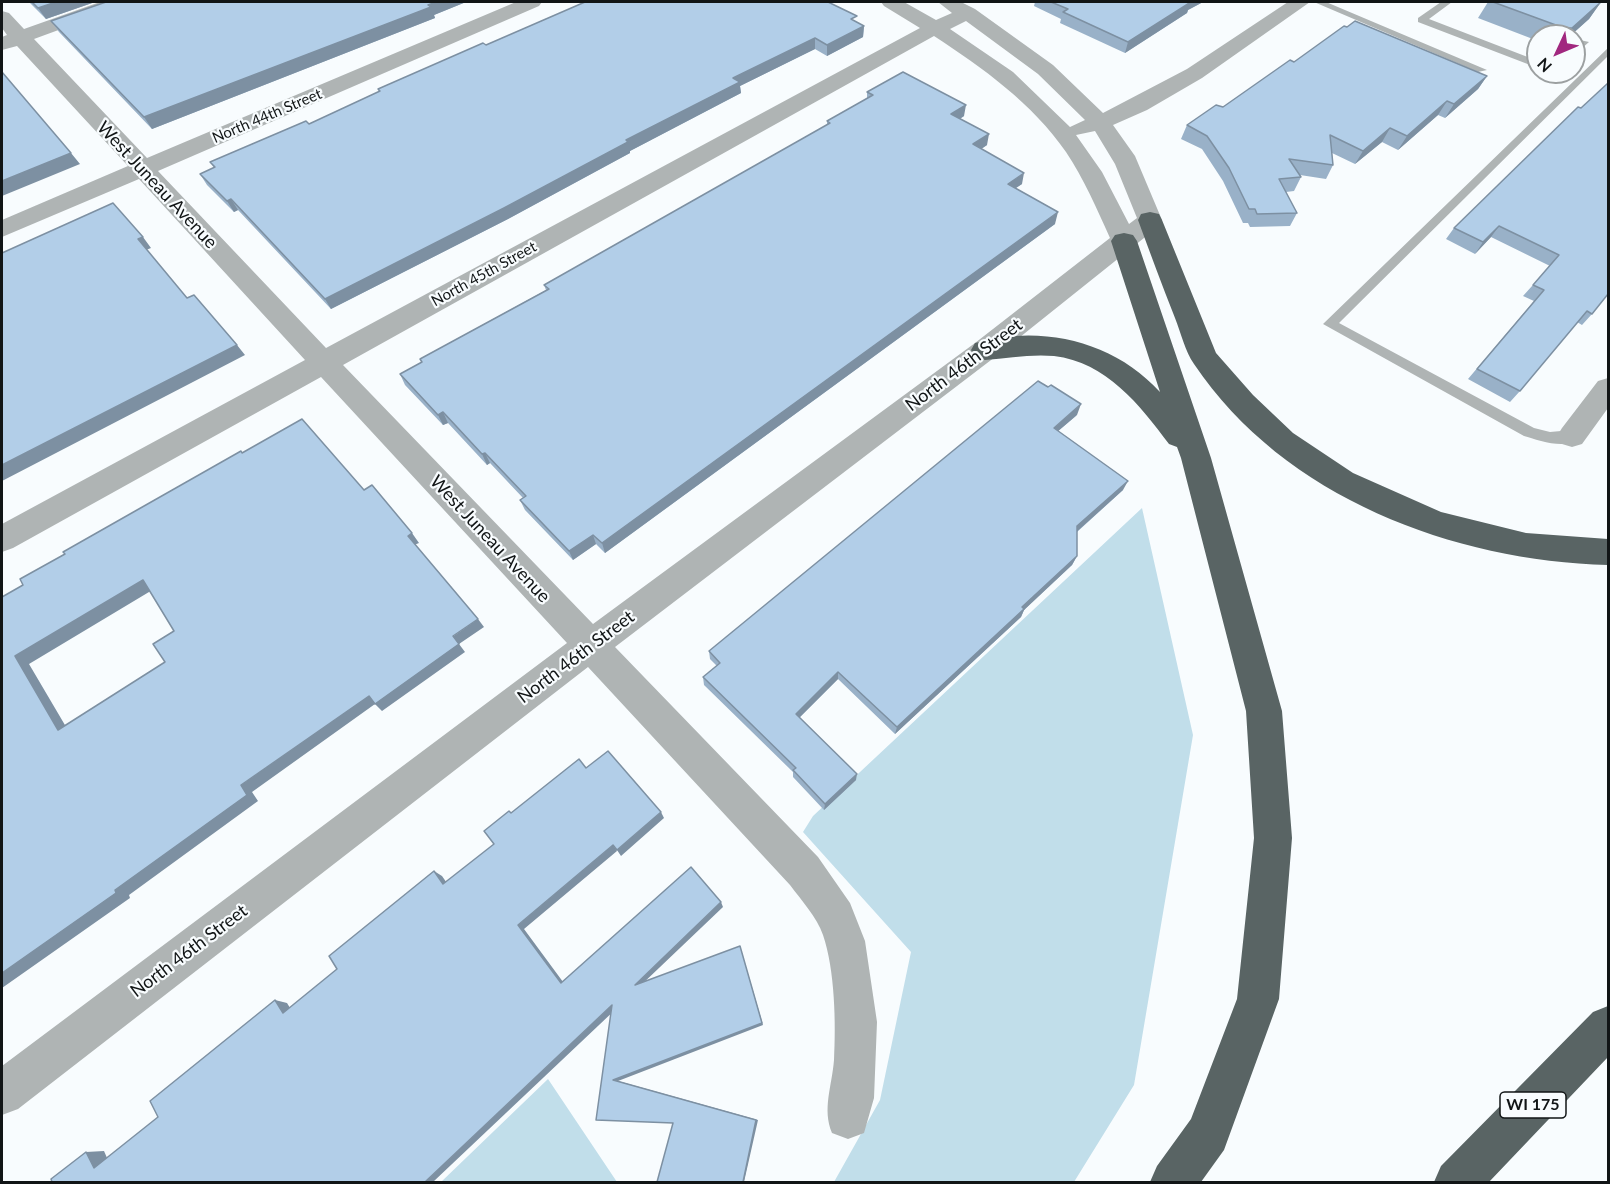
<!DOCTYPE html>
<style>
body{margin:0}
#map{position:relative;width:1610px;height:1184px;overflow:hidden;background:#f8fcfe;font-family:Lato,sans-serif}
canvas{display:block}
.frame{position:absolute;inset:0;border:3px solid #111516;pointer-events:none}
.north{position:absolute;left:1526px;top:24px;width:60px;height:60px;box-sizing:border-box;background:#f8fcfe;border:2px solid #9ca0a1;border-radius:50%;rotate:226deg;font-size:16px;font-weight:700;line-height:24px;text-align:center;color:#111516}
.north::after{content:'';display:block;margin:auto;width:21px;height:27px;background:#a1287f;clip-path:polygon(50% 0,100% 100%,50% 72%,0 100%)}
</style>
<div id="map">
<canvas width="1610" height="1184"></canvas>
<div class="frame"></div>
<div class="north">N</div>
</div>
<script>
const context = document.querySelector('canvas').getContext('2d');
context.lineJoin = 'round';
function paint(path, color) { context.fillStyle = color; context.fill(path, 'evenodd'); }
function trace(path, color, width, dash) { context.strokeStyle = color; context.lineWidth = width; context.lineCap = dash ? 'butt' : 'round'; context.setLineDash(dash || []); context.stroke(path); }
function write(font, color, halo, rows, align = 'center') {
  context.font = font + ' Lato,sans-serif'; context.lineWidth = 4.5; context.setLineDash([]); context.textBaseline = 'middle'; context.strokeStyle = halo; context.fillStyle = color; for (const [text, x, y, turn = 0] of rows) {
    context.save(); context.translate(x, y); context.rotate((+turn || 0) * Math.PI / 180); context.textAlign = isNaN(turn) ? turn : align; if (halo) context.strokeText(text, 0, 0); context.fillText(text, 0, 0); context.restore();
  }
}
paint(new Path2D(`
 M1142,508L1193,735L1134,1085L1074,1182H834L880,1100L911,952L803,832L813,816Z
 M548,1079L617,1182H441Z`), '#c1deea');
paint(new Path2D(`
 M1314,2H1326L1487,70L1478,72Z
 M1441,2H1452L1429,19L1538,61V68L1418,22V18Z
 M1580,40L1589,42L1574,55V46Z
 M1608,48V56L1339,323L1534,428L1550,432L1572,430L1579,436C1570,452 1538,440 1524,436L1323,324Z`), '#afb4b4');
paint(new Path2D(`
 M100,2H127L124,6L34,39L147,158L516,2H542L539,6L158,171L326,348L920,28L884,6L881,2H904L936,20L952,13L938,2H961L975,9L1053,65L1103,113L1187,69L1288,2H1310L1202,78L1147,110L1113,125L1135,156L1162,220L1159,226L995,357L615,647L818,857L850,903L865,941L877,1022L874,1098L864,1133L848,1139L832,1133C822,1109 832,1086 834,1060C836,1024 835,970 823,935C817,917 801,900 790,885L588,667L18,1109L2,1115V1066L567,643L321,377L13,548L2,552V524L305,360L139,179L2,237V220L128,166L17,46L2,50V37L7,35L2,28V11L9,13L24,29ZM966,21L1038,74L1085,120L1070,127L1013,72L950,29ZM934,36C983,68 1032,103 1066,152C1084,179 1097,209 1110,238L975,343L593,624L343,365ZM1095,131L1115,164L1137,218L1129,224L1102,172L1076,135Z
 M1608,378V408L1582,444L1572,447L1562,444L1557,436L1562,428L1598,381Z`), '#afb4b4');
paint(new Path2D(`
 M1150,212L1159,214L1162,220L1216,353L1253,395L1293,433L1353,473L1441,512L1526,533L1608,539V565C1454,561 1284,498 1194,364C1185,351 1181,333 1175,318C1162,285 1150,253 1138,220L1141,214Z
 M1124,233L1133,235L1137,241L1211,458L1282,711L1292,838L1279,999L1224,1150L1201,1182H1150L1157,1166L1191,1119L1237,999L1254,838L1246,711L1181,458L1177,447L1169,444C1140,405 1106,362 1054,356C1031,354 1008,358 985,360L975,357L971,350L975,343C1041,324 1114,341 1160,392L1111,241L1115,235Z
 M1608,1006V1057L1489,1182H1434L1441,1166L1593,1012Z`), '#596464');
paint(new Path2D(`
 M29,2H95L46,19Z
 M106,2H466L434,15L435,18L152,129L59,32L51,21Z
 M1035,2H1203L1188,10L1187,13L1125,53L1060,23L1061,19L1034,6Z
 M1488,2H1601L1589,19L1570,36H1538V41L1478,18Z
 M856,22L864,26L863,37L827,56L815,49L740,86L741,93L630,151V153L508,219L331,309L238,210L234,212L207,185L200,174L214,168L210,162L309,124L379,92L378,89L486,45Z
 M1294,62L1487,76L1478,89L1445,118L1438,115L1398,150L1382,142L1355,164L1332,153L1333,165L1326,179L1300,175L1301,177L1294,191L1286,192L1297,213L1290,226L1250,227L1248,223H1243L1223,181L1202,149L1181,139L1187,125L1223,107Z
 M867,92L964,116L960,119L987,145L981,149L1022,184L1016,188L1055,224L605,553L596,544L573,560L525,510L520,500L523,498L490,463L487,465L448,423L443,425L405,385L400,374L422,362L420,359L546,290L544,285L827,125V121L867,99Z
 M1581,108L1592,314L1582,325L1577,322L1520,391L1510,402L1468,379L1534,301L1523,296L1550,266L1491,237L1475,254L1446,239L1454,228Z
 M1077,415L1058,431L1123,490L1077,532V556L1072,565L1024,610L1021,617L895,734L838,679L799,718L856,780L824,810L793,777V772L704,685L703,677L717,666L710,659L709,651Z`), '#99b1c8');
paint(new Path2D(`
 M56,2H95L46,19L38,8Z
 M436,2H466L434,15L435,18L152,129L144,117Z
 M1189,2H1203L1188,10L1187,13L1125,53L1128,42Z
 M1601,2L1589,19L1570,36H1566L1572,28Z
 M864,26L863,37L827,56V45Z
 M815,38V49L740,86L741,93L630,151V153L508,219L331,309L325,299L626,140L733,78Z
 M1487,76L1478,89L1445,118L1454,104Z
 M1447,101L1438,115L1398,150L1407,136Z
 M966,105L964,116L950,125L951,114Z
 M1390,128L1382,142L1355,164L1363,151Z
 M989,134L987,145L971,156L973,144Z
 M71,153L80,164L2,196V181Z
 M1024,173L1022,184L1005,195L1008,184Z
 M231,199L238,210L234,212L227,201Z
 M1058,212L1055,224L605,553L602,543Z
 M1499,226L1491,237L1475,254L1483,242Z
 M143,237L151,248L146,250L138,239Z
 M237,345L245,355L2,481V465Z
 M1081,404L1077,415L1050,438L1054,428Z
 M443,412L448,423L443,425L438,415Z
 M485,453L490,463L487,465L482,454Z
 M1128,481L1123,490L1073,535L1077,526Z
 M412,533L419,543L414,545L408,536Z
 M593,535L596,544L573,560L569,551Z
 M1077,556L1072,565L1024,610L1021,617L895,734L897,727L1022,607Z
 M143,580L154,589L29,664L72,737L58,730L15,656Z
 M478,619L484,627L459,644L465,652L382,711L375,704L252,792L258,801L129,895L130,898L2,988V973L115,890L241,785Z
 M838,672V679L796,721V714Z
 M857,774L856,780L824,810L825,804Z
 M661,812L664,818L621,856L617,850Z
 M613,845L617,851L524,929L566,986L561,983L518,925Z
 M434,871L442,876L451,889L443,884Z
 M721,902L723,907L638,988L635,985Z
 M740,946L763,1025L618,1081L758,1120L744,1182H743L756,1120L613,1080Z
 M275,1000L287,1003L295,1016L283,1013Z
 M612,1005L617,1008L433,1182H425Z
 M104,1151L111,1167L94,1168L86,1152Z`), '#7d90a2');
const building = new Path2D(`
 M32,2H56L38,8Z
 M106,2H436L428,5L431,7L144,117L51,21Z
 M585,2H828L857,16L851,19L864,26L827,45L815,38L733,78L740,82L626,140L628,142L504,208L325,299L231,199L227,201L200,174L215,167L210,162L306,121L309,124L380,91L378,89L483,43L486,45Z
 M1051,2H1191L1128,42L1063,12L1068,9Z
 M1493,2H1601L1572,28H1564Z
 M1355,21L1487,76L1454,104L1447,101L1407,136L1390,128L1363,151L1330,135L1333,165L1289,159L1301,177L1279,179L1297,213L1257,214L1255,209H1249L1229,168L1207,136L1187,125L1216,105L1223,107L1290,60L1294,62L1344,26L1347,27Z
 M2,72L71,153L2,181Z
 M903,72L966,105L951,114L989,134L973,144L1024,173L1008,184L1058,212L602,543L593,535L569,551L520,500L526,496L485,453L482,454L443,412L438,415L400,374L422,362L420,359L549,289L544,285L830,123L827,121L873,95L867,92Z
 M1608,83V294L1592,314L1587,311L1520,391L1477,369L1544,290L1533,285L1559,255L1499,226L1483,242L1454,228L1578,107L1581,108Z
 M113,203L143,237L138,239L187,298L194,295L237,345L2,465V253Z
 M1038,381L1048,387L1051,385L1081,404L1054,428L1128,481L1077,526V556L1022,607L1024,609L897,727L838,672L796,714L857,774L825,804L793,770L796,768L703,677L720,663L709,651Z
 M302,419L364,490L372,485L412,533L408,536L478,619L453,636L459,644L375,704L369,696L241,785L247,795L115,890L116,893L2,973V597L23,585L20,579L65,554L63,552L241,451L242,453ZM143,580L174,631L153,644L165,662L58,730L15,656Z
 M608,751L661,812L617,850L613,845L518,925L561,983L691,867L721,902L635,985L740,946L762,1023L613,1080L756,1120L743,1182H657L673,1123L596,1120L612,1005L425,1182H52L51,1179L86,1152L94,1168L158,1117L150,1101L275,1000L283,1013L337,969L329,956L434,871L443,884L494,844L484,831L509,811L511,813L579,759L586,768Z`);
paint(building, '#b2cee8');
trace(building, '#7d90a2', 1.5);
write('15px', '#111516', '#f8fcfe', [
 ["North 44th Street",267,116,-23],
 ["North 45th Street",484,274,-29]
]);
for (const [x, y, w] of [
 [1533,1105,66]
]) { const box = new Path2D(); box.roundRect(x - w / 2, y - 13, w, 26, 4.5); context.fillStyle = '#f8fcfe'; context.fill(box); trace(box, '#111516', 1.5); }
write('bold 16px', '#111516', null, [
 ["WI 175",1533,1105]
]);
write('18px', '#111516', '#f8fcfe', [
 ["West Juneau Avenue",157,185,47],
 ["North 46th Street",964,365,-37],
 ["West Juneau Avenue",490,539,47],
 ["North 46th Street",576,657,-37],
 ["North 46th Street",189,951,-37]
]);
</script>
